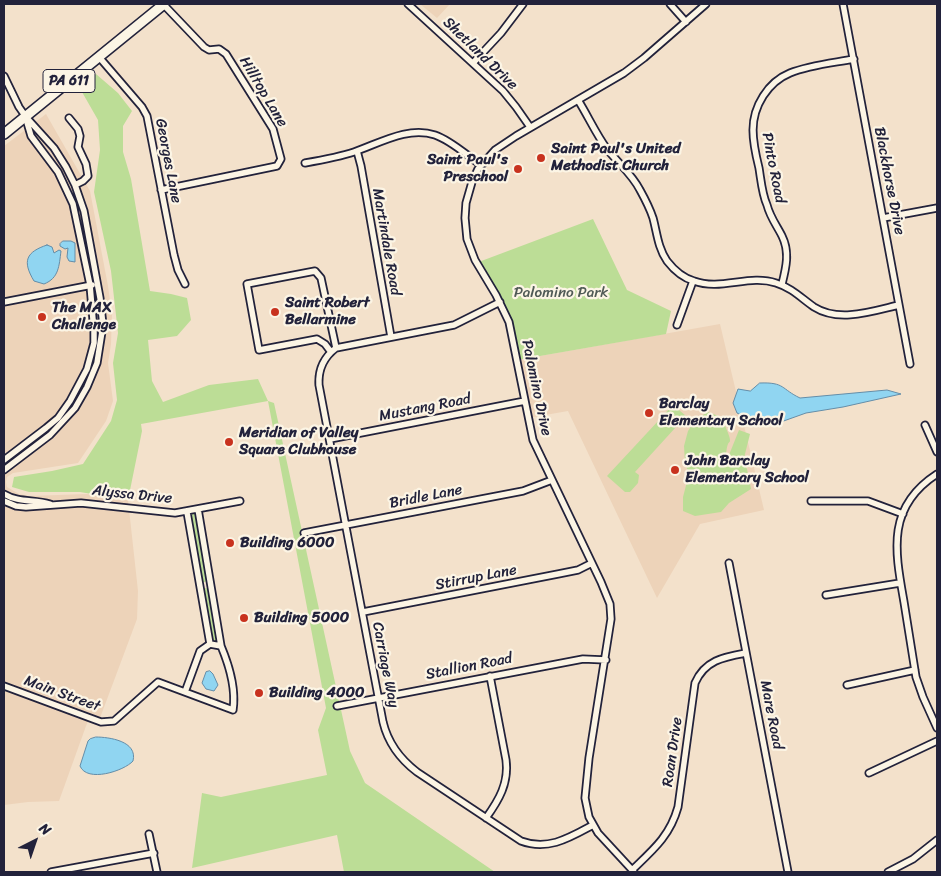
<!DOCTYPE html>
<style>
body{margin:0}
#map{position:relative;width:941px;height:876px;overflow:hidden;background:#f3e1cb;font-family:Sriracha,sans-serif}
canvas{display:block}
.frame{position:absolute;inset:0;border:5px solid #22223b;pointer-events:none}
.north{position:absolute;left:10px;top:816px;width:50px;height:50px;-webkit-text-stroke:4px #fcf5e5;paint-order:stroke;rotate:41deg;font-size:14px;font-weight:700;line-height:20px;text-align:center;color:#22223b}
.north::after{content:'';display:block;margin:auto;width:18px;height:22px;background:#22223b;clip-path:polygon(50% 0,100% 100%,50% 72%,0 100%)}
</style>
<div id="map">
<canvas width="941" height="876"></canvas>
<div class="frame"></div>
<div class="north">N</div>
</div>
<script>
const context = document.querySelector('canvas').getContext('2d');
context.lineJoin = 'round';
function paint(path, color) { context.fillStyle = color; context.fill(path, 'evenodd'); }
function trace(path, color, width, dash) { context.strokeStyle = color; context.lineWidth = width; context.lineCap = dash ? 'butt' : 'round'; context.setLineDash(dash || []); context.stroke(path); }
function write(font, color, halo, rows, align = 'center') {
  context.font = font + ' Sriracha,sans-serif'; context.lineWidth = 4.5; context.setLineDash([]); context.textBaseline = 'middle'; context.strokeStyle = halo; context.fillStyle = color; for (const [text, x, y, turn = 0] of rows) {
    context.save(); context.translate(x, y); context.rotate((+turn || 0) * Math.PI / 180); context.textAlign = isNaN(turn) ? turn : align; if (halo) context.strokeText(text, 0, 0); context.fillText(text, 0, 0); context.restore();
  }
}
paint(new Path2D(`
 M420,4H450L437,18Z
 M46,114L90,191L108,286L112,315L111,344L108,363L113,401L106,421L78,463L13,473L7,477L6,482L7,487L19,494L29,496L87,494L128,500L138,591L137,619L100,718L91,715L86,726L59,801L28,802L4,805V146Z
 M720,324L764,510L700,524L657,598L568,411L528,418L517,360Z`), '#edd3b9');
paint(new Path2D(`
 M96,74L118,93L132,111L123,126V152L131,179L150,291L171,294L187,298L191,320L177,336L148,340L152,381L163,402L209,385L258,379L268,401L274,403L350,751L365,783L495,872H344L337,835L192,868L202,793L221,797L327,775L318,730L326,708L268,401L141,424L142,431L128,500L80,492H29L12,487L14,477L52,471L83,464L111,421L117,400L113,363L118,333L111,271L94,192L100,150L98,120L82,92Z
 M593,219L627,290L671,311L666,334L517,360L509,322L476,263Z
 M673,405L686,416L635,472L639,475L638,483L630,492H625L607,476Z
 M708,412L721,417C723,422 731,437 730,441C730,442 728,443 728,444C726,449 727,452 725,456L729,455L739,430L750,434L743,462L747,469L751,489L729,503L721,512L695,516L683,511V497L689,474L685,463L684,446L688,431L696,419Z
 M193,513L197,516L207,580L205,582H202L190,516Z
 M205,588L209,589L218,640L215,641L211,640L203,590Z`), '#bcdd96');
const water = new Path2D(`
 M63,241H71L75,243V262L69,261L67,257L68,248L65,249L60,246V244Z
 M47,245L52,247L54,253L59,250L61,251C59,266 59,278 44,284L34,281C22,261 26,252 47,245Z
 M760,383C785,382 781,389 800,398L887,390L901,394L843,407L806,413L778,423L760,424L737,413L733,403L738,389L750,391Z
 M210,671L213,674L218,685L214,691L206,689L202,683L206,672Z
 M96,737C109,737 138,741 133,761C124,771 87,783 80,766L88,741L90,739Z`);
paint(water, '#90d5f1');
trace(water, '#648da8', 1);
const minor = new Path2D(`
 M408,4L503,91L516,107L530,127
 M670,4L686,22
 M843,4L910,364
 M99,57L142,107L147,116L174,255L178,270L185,284
 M473,63L501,33L523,4
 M4,76L19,107L26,117L54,148L66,167L75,185L84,211L100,298L103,325L97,363L87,387L75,408L50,435L4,470
 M578,100C588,116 596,134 607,149C618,163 632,174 640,190C645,199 650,209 653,218C657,233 658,248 667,261C674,270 683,278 694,281C721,291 749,274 776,283C792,288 801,298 814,307C839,323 873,311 899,305
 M69,118L78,129L80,136L78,147L86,164L88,176L83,181L75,185
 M357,151L361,166L391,337
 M305,163C322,160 339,157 354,152C380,143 408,126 435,135C452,141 466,155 481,165
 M161,190L277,166L281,159L273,129L226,54L219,49L209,50L204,47L163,4
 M883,218L937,208
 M782,284C786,268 790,252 782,236C777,226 770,217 767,205C762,194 761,180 759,168C756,156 753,143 753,130C753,106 768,82 790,73C810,65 833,63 854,59
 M4,302L92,285
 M500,302L454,325L336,348C324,357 318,369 319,385L383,722C388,743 400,759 417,772L521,841C548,851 569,838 593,825
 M677,325L693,281
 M331,352L325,344L317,339L259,350L247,284L315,271L321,278L336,348
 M925,425L937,452
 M330,439L525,401
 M4,460L46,428L58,418L70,401L87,369L94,343V331L90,285L73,204L58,172L31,136L26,119
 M937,474C886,507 895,551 904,602C908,627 912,652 916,677L923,697L937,728
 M4,494C19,503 34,499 50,504
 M4,501L16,506L26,507L81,503L175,513L240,501
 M811,501H868L903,514
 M187,512L210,644
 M304,533L523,491L552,480
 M729,563L788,872
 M826,595L900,583
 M363,612L558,574L578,570L592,563
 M847,685L915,670
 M4,686L101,722L114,721L158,682L233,710C236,690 229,665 221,646L198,509
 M185,692L200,651L210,644L221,646
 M337,706L583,659L606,660
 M869,773L937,741
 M486,818C499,800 509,783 506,760L490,676
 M149,834L157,872
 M632,870C653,850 670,836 678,807L695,683C705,660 724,657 746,653
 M51,872L154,853
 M634,872L598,833L589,817L585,798L589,758L611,619L610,604L601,582L533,440L509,322L496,295L475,260L467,239L465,218L466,203L472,182L478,169L495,150L516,136L624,73L644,58L706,4
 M888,872L913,859L937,840`);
const highway = new Path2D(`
 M4,134L164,4`);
trace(minor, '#22223b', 9);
trace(highway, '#22223b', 12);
trace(minor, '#fcf5e5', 5.5);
trace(highway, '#fcf5e5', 9);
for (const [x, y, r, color] of [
 [541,158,5,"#c8321e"],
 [518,169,5,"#c8321e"],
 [275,312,5,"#c8321e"],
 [42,317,5,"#c8321e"],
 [649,413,5,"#c8321e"],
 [229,442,5,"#c8321e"],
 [675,470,5,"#c8321e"],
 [230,543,5,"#c8321e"],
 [244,618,5,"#c8321e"],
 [259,693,5,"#c8321e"]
]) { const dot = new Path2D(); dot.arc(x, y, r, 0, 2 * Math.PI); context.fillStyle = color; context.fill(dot); trace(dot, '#fcf5e5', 2); }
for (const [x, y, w] of [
 [69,81,52]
]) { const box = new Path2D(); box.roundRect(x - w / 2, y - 11.5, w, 23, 4); context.fillStyle = '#fcf5e5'; context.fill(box); trace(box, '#22223b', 1); }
write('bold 14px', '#22223b', null, [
 ["PA 611",69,81]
]);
write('15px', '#22223b', '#fcf5e5', [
 ["Shetland Drive",480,54,44],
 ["Hilltop Lane",263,92,59],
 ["Georges Lane",168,161,79],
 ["Pinto Road",773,168,79],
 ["Blackhorse Drive",889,181,79],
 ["Martindale Road",386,242,80],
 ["Palomino Drive",536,388,78],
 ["Mustang Road",425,408,-11],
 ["Alyssa Drive",132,495,6],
 ["Bridle Lane",426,497,-11],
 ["Stirrup Lane",476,578,-11],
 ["Carriage Way",385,665,79],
 ["Stallion Road",469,667,-11],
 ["Main Street",62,694,20],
 ["Mare Road",771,715,79],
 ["Roan Drive",673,752,-82]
]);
write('bold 15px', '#22223b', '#fcf5e5', [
 ["Saint Paul's United",551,149],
 ["Methodist Church",551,166],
 ["Saint Paul's",508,160,"right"],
 ["Preschool",508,177,"right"],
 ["Saint Robert",285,303],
 ["Bellarmine",285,320],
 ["The MAX",52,308],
 ["Challenge",52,325],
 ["Barclay",659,404],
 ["Elementary School",659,421],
 ["Meridian of Valley",239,433],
 ["Square Clubhouse",239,450],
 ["John Barclay",685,461],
 ["Elementary School",685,478],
 ["Building 6000",240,543],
 ["Building 5000",254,618],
 ["Building 4000",269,693]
], 'left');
write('15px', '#505a56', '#fcf5e5', [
 ["Palomino Park",561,293]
]);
</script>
